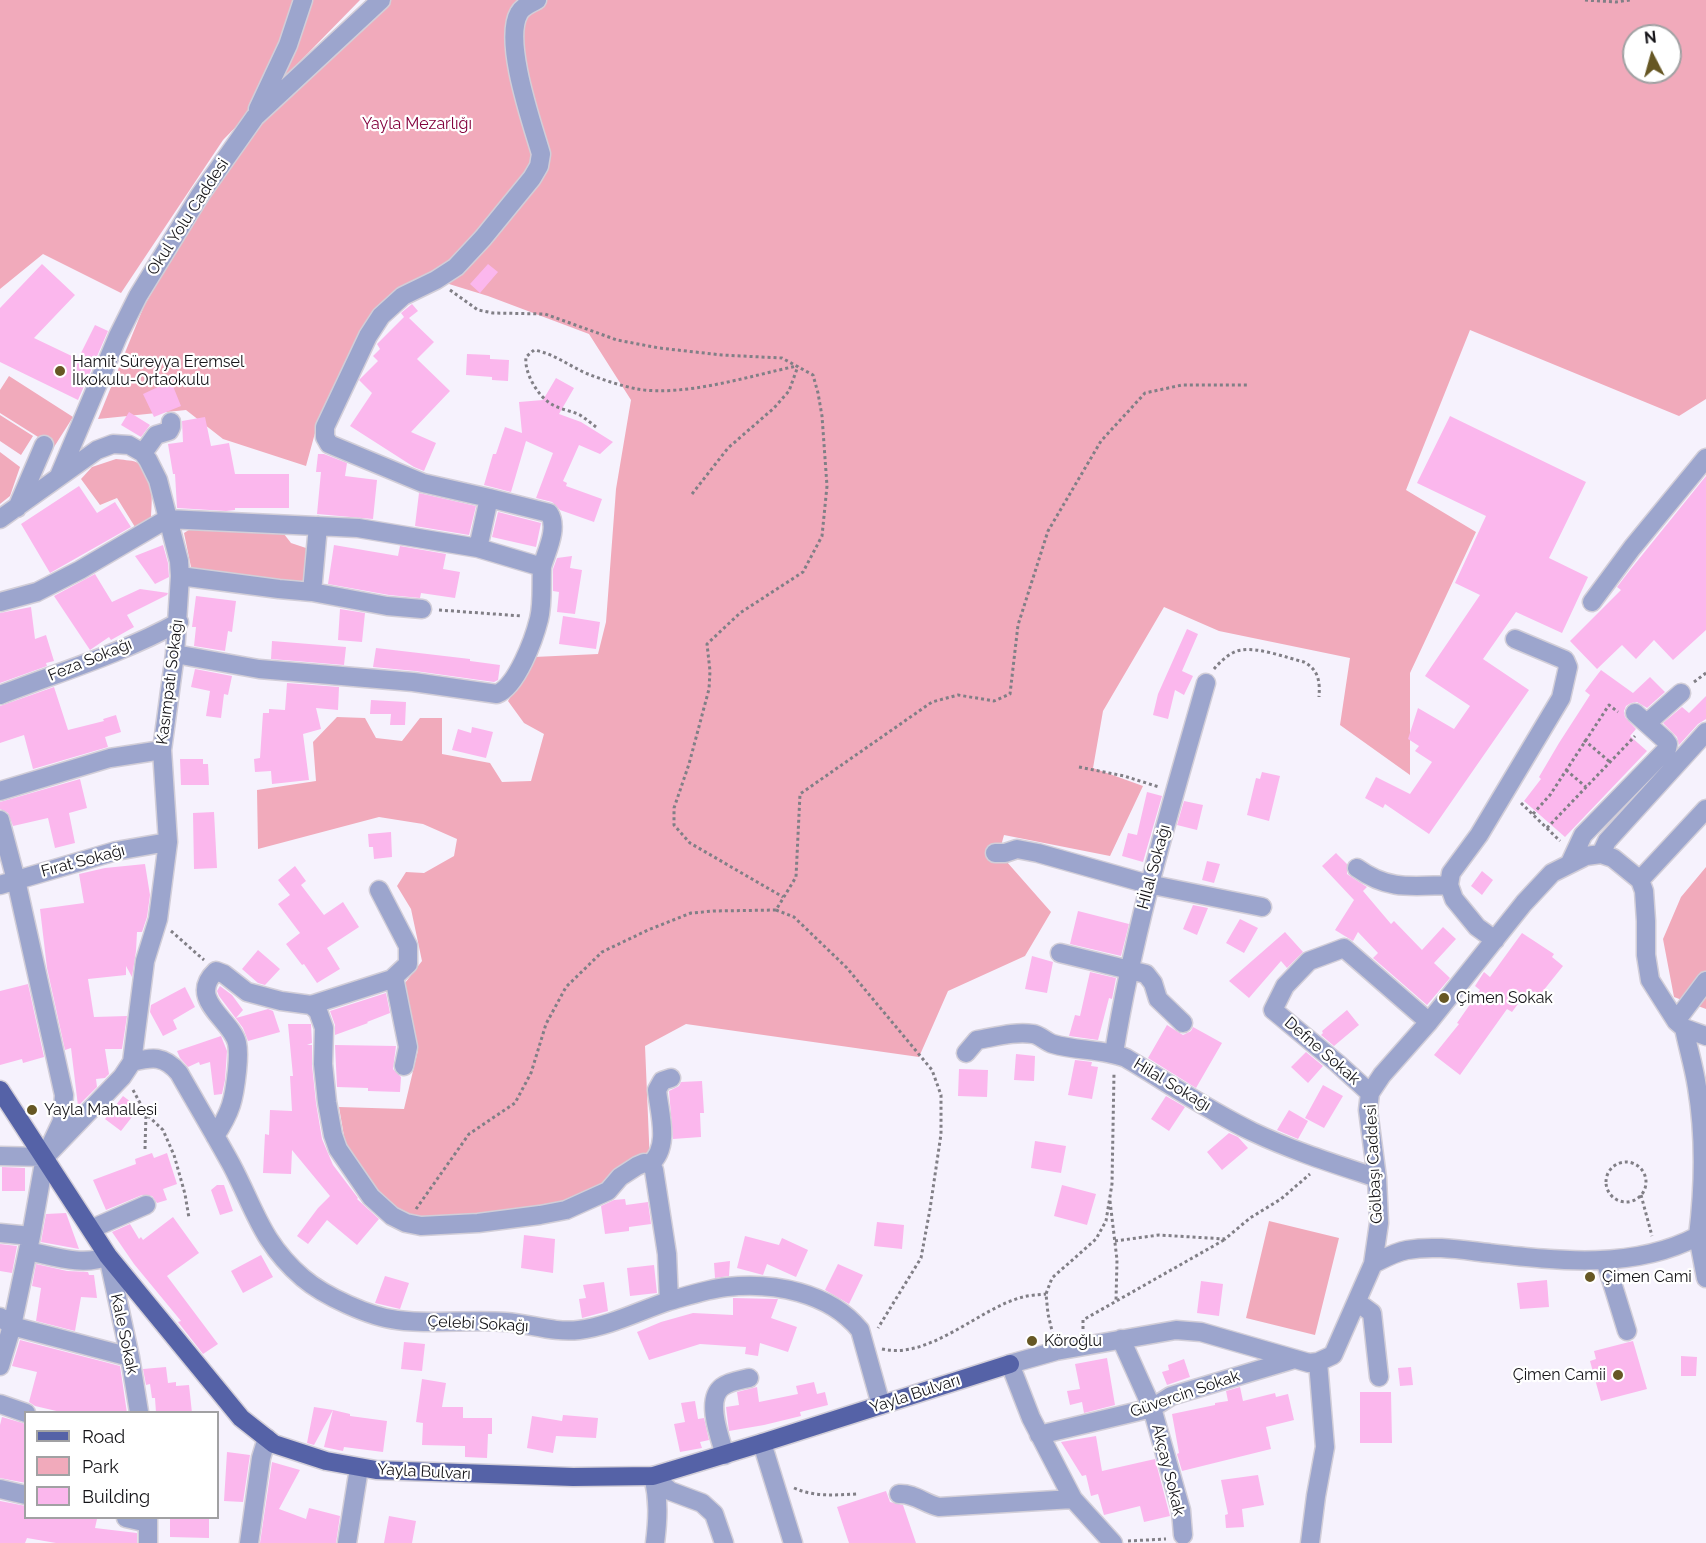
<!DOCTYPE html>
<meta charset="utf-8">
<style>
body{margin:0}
#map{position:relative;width:1706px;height:1543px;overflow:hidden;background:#f6f2fd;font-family:Raleway,sans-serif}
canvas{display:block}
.legend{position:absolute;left:24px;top:1411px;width:195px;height:108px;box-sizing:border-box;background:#fff;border:2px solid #a1a1a3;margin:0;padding:8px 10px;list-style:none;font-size:18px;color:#151418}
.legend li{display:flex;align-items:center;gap:12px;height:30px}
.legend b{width:30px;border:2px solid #a1a1a3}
.north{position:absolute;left:1622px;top:24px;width:60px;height:60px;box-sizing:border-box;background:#fff;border:2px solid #a1a1a3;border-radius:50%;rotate:354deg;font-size:16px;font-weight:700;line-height:24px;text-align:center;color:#151418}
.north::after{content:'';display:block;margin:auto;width:21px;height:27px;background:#665724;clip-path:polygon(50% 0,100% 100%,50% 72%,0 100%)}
</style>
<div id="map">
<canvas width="1706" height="1543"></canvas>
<ul class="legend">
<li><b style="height:8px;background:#5562a7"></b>Road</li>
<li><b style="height:16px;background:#f1aabb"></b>Park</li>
<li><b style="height:16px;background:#fbb7ed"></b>Building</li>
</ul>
<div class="north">N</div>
</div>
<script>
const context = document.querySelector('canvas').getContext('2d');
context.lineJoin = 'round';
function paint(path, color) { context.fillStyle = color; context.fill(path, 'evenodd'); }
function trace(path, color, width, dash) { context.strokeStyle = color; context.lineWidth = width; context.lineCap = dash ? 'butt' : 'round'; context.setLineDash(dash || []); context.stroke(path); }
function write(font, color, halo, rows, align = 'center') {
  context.font = font + ' Raleway,sans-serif'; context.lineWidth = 4.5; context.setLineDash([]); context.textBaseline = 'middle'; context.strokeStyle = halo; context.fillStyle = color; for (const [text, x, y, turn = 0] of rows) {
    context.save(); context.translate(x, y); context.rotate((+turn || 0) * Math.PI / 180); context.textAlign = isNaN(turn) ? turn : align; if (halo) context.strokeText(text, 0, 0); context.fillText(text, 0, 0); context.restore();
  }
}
paint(new Path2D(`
 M0,0H360L223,140L121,293L43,254L0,289Z
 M388,0H1706V399L1679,416L1470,330L1406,490L1476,532L1410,673V775L1340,725L1350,658L1219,631L1164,607L1103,711L1093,768L1143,786L1110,856L1004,835L999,853L1051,912L1025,956L948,991L919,1057L686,1024L645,1046L650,1164L608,1191L478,1223L392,1216L349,1165L339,1107L404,1109L418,1050L405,983L422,961L411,909L397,886L406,872L424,873L454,856L457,839L423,824L379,817L258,849L257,790L316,781L313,742L337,717L365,718L376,738L402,741L420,718H442V754L490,763L502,782L531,781L544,734L524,723L508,701L534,657L598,654L606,622L616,489L631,400L589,334L488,296L423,276L381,305L318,422L306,466L223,439L186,410L98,419L144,306L218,177L240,143ZM1634,36H1670V72H1634Z
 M9,376L73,417L54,447L0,413V390Z
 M0,415L33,436L21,455L0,441Z
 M0,452L20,467L10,496L0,504Z
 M116,459C122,460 131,460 136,462C155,472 152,500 151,517L135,527L117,498L100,505L81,479L92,467Z
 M192,528L259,531L284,534L291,543L309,549V580L300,584L198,573L191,567L184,533Z
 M1706,867V1009L1674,997L1663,939L1681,897Z
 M1269,1221L1339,1238L1315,1335L1246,1318Z`), '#f1aabb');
paint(new Path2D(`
 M42,264L75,295L34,338L78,359L95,325L108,331L78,400L0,362V308Z
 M488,264L498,272L480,293L470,284Z
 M412,304L418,311L409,318L434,342L417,359L450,391L411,432L436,443L424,471L414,467L350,426L372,393L359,380L378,361L373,356L380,349L377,344L404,317L401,313Z
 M467,354L490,355V359L509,360L508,381L492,380V377L466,375Z
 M556,378L574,388L559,414L581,422L613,442L600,454L579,445L563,481L567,483L566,486L602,499L594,522L560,510L552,502L536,498L553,453L526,441L511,492L484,485L493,454H496L505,427L522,433L519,402L543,400Z
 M171,381L181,406L154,417L143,394Z
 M129,412L150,425L141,437L121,425Z
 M1450,416L1586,482L1549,558L1588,577L1562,633L1516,612L1483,659L1529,690L1429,834L1385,804L1383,808L1365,798L1376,777L1410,794L1432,762L1415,751L1419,746L1408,739L1418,708L1454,729L1470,706L1425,676L1480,595L1455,583L1486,516L1417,483Z
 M205,417L211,446L229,443L235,474H289V508H235V510L226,511L177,508L175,474H173L168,444L183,442L182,421Z
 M318,454H324L347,463L345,476L377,480L373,519L317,514L321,472H316Z
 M1706,476V630L1673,660L1654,640L1636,659L1622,645L1597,669L1570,641L1621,590L1617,587L1630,570Z
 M79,486L97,513L115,502L131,527L50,573L21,524Z
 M419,493L476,506L469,535L415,526Z
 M498,512L541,523L536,547L492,537Z
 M163,545L168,563L169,577L155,584L135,556Z
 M334,545L398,556L400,546L446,554L443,569L460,572L455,598L421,593L420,598L389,595L328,584Z
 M572,556L570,568L582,570L575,614L557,612L559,592L553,591V569L557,558Z
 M95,574L112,602L140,589L168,593L167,595L127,615L134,627L111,640L109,637L90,650L54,596Z
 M196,596L236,601L232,632L228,631L225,651L194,646L196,627H192Z
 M31,607L35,639L46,635L54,661L46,663L47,666L0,683V613Z
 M340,609L365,613L362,642L338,640Z
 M563,616L600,622L596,649L559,644Z
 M1187,629L1198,634L1182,671L1193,676L1184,695L1175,690L1168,719L1153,715L1158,694Z
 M272,641L346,647L344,665L271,659Z
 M376,648L470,659V661L500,665L498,680L494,682L415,671L373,667Z
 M195,669L232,676L228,695L224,694L221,718L206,716L210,691L191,687Z
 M1601,670L1633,693L1650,677L1665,692L1647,708L1637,702L1631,703L1626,706L1624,711L1625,717L1636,729L1630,736L1647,751L1565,837L1524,801L1541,779L1539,777L1559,743L1590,695L1585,691Z
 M287,683L339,687L338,710L316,708L321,729L303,734L309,780L272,784L271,771L255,772L254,759L260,758L263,713H269V709L285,710Z
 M54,687L68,730L104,721L103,719L116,715L121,732L105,737L108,747L33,769L24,735L0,743V706Z
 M1706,696V719L1698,724L1679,745L1677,737L1663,723L1682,707L1689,713Z
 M371,700L406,702L405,725H390L391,714H370Z
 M472,727L493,732L486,758L452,750L458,729L471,733Z
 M180,759H203V764H208L209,785H181Z
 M1262,772L1280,776L1269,821L1247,815L1256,778L1260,779Z
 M80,779L87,808L69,813L75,843L55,848L48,818L13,826L8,813L0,809V802Z
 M1147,792L1162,796L1143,862L1122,856L1128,833L1137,835Z
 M1184,801L1203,805L1197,830L1177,825Z
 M214,812L217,868L194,869L193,813Z
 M391,832L392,857L374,859L373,847H369L368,834Z
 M1336,853L1347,864V874L1367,887L1363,891L1391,924L1394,921L1422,950L1443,927L1456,939L1434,963L1450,978L1427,1005L1373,958L1378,953L1358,932L1353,941L1335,930L1354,900L1322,866Z
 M1207,861L1220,864L1214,883L1202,880Z
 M145,864L150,895L147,917L142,932H137L136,951L132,977L126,966V975L88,979L94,1017L127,1016L122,1049H105L109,1074L105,1078L96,1079L97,1087L78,1106L71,1048L65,1050L47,968L40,909L84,903L79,874L105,868Z
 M295,866L306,881L301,885L324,915L343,902L359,927L327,948L340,969L317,983L304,964L302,965L286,944L300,933L278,904L290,895L278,880Z
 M1482,871L1493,880L1482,895L1471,886Z
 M1193,905L1208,908L1197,935L1183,929Z
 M1078,911L1129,924L1121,956L1070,944Z
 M1240,919L1258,928L1244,953L1226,943Z
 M1285,932L1303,952L1287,968L1281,961L1249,998L1229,981Z
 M1522,933L1554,954L1552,957L1563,966L1539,996L1529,989L1512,1012L1507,1009L1460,1075L1434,1055L1459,1024L1457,1023L1480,990L1475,986L1484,972L1490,977Z
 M258,950L280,969L265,985L258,983L242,969Z
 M1032,956L1053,962L1047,993L1025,989Z
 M1090,972L1116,978L1112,999L1109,998L1098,1040L1069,1036L1075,1015L1080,1016Z
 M28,984L44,1057L23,1063L22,1059L0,1065V991Z
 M220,986L232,995L243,1010L236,1018L268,1009L273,1011L280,1032L248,1041L243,1028L219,996L217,991Z
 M185,987L195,1007L173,1020L177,1029L163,1036L150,1012L151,1005Z
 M386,993L390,1013L367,1022L368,1023L335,1035V1025L330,1011Z
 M1347,1010L1359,1025L1334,1046L1321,1035L1323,1033L1322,1031Z
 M288,1024H311L312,1043L307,1045H312V1065L316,1103L322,1139L333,1165L358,1198L357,1199L379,1219L357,1245L327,1220L308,1244L297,1236L318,1208L330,1196L292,1150L291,1174L263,1173L265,1134L269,1135L270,1110L292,1111L290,1076H293Z
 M1167,1025L1183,1035L1191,1031L1193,1027L1222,1043L1196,1088L1148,1058Z
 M221,1036L227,1051L225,1080L222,1094L214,1095L210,1062L200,1065L199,1062L188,1067L180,1058L177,1051Z
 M335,1045L396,1046L393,1069L401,1077L400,1092L368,1091V1088L337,1087Z
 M1306,1052L1323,1066L1308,1083L1291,1067Z
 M1016,1054L1035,1056L1034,1081L1014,1080Z
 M1075,1060L1092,1062L1091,1066L1098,1067L1092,1099L1068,1095Z
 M959,1069L988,1070L987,1097L958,1096Z
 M702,1081L704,1113H700L701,1137L673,1139L669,1091L679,1086L681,1082Z
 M1323,1085L1343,1096L1324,1128L1305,1118Z
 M123,1096L139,1108L121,1131L105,1119Z
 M1166,1096L1185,1107L1169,1131L1151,1119Z
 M1289,1110L1308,1121L1298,1139L1277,1130Z
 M1229,1133L1238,1137L1248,1148L1222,1170L1207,1152Z
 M1035,1141L1066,1146L1061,1173L1031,1168Z
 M152,1153L154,1158L167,1153L177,1184L163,1189L167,1200L157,1203L152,1196L142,1195L106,1210L93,1180L136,1164L135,1159Z
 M2,1167L25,1168V1191H2Z
 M217,1185H224L233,1211L220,1215L211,1190Z
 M1062,1185L1096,1194L1087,1225L1054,1216Z
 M625,1199L626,1205L648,1202L651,1224L629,1227V1231L605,1234L601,1206L614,1200Z
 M66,1213L79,1249L41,1242L46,1214Z
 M173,1217L199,1253L167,1276L218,1344L203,1354L178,1322L181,1321L134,1264L112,1232L130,1224L139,1239L141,1237L143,1240Z
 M877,1222L904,1225L902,1249L874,1246Z
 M524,1235L555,1239L553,1273L521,1268Z
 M745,1236L779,1245L782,1238L808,1250L796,1277L767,1264L763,1275L737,1268Z
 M0,1244L17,1246L12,1273L0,1271Z
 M261,1255L273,1277L243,1293L231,1271Z
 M730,1261L729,1276L715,1278L714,1263Z
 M36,1264L67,1271L88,1272L89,1275H94L97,1298L81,1297L75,1331L36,1321L41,1288L32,1286Z
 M838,1264L863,1275L849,1304L825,1290Z
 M654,1265L657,1293L630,1296L627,1268Z
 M385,1276L409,1283L400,1309L375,1303Z
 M1547,1280L1549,1307L1520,1309L1517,1283Z
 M1201,1281L1223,1284L1219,1316L1197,1313Z
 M604,1282L608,1311L582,1318L579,1299L586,1298L583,1285Z
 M733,1298L778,1299L771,1318L797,1327L788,1352L760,1343L758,1356L745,1354L746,1347L700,1344L649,1360L637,1332L661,1322L693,1313L733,1315Z
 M20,1340L120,1366L127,1413H65L35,1406L29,1402L37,1372L12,1366Z
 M1633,1341L1647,1389L1601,1401L1590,1361L1596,1359L1594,1351Z
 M404,1342L425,1344L422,1371L401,1369Z
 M1681,1356L1697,1357L1696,1376H1681Z
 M1107,1358L1115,1405L1084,1413L1082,1402L1070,1405L1067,1391L1080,1389L1075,1364Z
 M1184,1359L1190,1377L1167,1385L1162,1372L1169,1370L1168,1365Z
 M166,1367L168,1383L176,1382V1386L189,1385L192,1413H156L155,1398H152L150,1384L146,1385L143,1369Z
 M1411,1367L1413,1385L1400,1386L1398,1368Z
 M422,1379L446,1383L442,1407H463V1418H492V1434H488L487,1458L465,1457V1446L422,1445L423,1423L416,1422Z
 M814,1382L817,1394L825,1392L828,1405L800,1412L801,1416L764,1425L729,1431L726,1407L739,1405L737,1392L757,1387L759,1402L798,1394L796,1386Z
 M1240,1387L1243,1401L1275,1393L1276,1397L1288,1394L1294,1420L1266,1427L1271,1449L1182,1471L1177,1454L1179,1453L1172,1414L1215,1405V1403L1228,1401L1226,1391Z
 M1360,1392H1391L1392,1443H1360Z
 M695,1401L698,1419L704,1418L709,1440L700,1442L702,1448L680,1452L674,1424L685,1422L681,1403Z
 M314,1407L333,1410L314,1445L307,1443Z
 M333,1410L350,1414V1416L387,1421L383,1452L344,1447L343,1451L324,1447Z
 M563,1415L598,1418L596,1438L556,1436L553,1453L527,1448L532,1416L562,1421Z
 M2,1417L26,1424V1483L0,1478V1425Z
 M1096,1436L1102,1471L1155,1459L1170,1516L1144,1522L1140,1506L1104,1515L1098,1494L1091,1496L1086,1475L1082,1476L1061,1442Z
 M227,1452L250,1455L243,1502L224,1501Z
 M272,1462L300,1470L279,1509L306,1519L309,1508L340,1516L336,1543H260Z
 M1258,1475L1264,1505L1242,1509L1244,1527L1226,1528L1225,1515L1228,1514L1221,1480Z
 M886,1491L890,1502L903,1505L916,1543H849L837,1507Z
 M0,1501L26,1506V1518L97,1519L95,1528L137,1533V1543H56L27,1538L25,1543H0Z
 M389,1516L416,1521L412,1543H384Z
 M170,1518H209V1538L170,1537Z`), '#fbb7ed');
const minor = new Path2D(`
 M258,109L288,45L303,0
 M143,453L156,435L169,431L171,427V422
 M59,476L118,336L138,296L200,195L255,117L381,0
 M489,498L549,513C559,528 546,552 542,567
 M17,508L44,445
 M0,519L97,450L113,444L129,445L143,453L148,460L158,480L179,561L180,576L175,654L162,750L168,842L158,919L145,961L132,1062L122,1077L45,1157
 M478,548L489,498L423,483L329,444L325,437V427L368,336L381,316L403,296L436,280L456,267L483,238L532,178L539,166L541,154C532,123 503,41 519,13C522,7 531,3 537,0
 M180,576L279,589L312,592L387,606L422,609
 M312,592L318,526
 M0,602L37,592L80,570L167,519L358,528L478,548L542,567C541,584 543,603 539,619C534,639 517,686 497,694L413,682L259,669L175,654
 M1592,602L1632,548L1706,458
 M0,695C60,672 123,653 179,622
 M1647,723L1681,693
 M0,791L110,758L162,750
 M0,820L16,880L64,1095L62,1121L45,1157L31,1236L12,1326L0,1366
 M995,853H1005L1017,849L1038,853L1148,884L1262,907
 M1601,854L1607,841L1706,732
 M1570,863L1583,835L1667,749L1668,744L1665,740L1635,713
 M1357,868C1389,891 1412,886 1449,885
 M1640,880L1706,809
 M0,885L116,851L168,842
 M1495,940L1477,927L1454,899L1449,885L1451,873L1479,835L1561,698L1568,667L1565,660L1515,639
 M1060,953L1146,974L1153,983L1158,999L1183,1023
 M394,977L408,1047L404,1066
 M311,1005L392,979L408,964V946L379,890
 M1676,1021L1706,981
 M966,1053L977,1040C995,1037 1015,1031 1033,1034C1040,1035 1046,1042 1053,1044C1077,1051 1104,1049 1126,1058C1168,1083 1209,1111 1253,1132C1293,1151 1335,1164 1377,1178
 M1114,1053C1134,927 1171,806 1206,683
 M132,1062C152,1057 164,1055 179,1073C196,1103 214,1133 231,1164C255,1209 261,1242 303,1278C324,1296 370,1317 397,1320C433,1325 470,1319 506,1322C531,1324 554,1333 579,1330C610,1326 639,1311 669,1301C687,1296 708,1289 727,1287C773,1282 829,1292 860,1330L881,1405
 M1370,1093L1337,1063L1273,1010L1285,986L1309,961L1344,948L1429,1022
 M215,1136C231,1112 234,1100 237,1071C238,1061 239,1052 237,1043C232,1020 186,999 216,971L224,974L247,992L281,1001L311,1005L318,1011L324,1028L323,1064L327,1102L333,1135L338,1149L371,1197L392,1216L406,1223L421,1226L478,1223L540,1215L566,1210L608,1191L620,1177L637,1166L644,1163L650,1164L654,1170L667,1254L669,1301
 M0,1156L45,1157
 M650,1164C671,1147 659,1112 657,1090L662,1081L671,1078
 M91,1229L146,1205
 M0,1233L31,1236
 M1698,1236L1706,1278
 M28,1251C53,1256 83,1267 108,1256L130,1357L139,1412
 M1605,1260L1627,1331
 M1373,1264C1383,1259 1395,1252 1407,1250C1434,1245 1462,1250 1489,1253C1558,1261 1634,1270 1698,1236C1704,1188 1705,1135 1697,1087C1694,1067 1688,1048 1684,1028
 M1357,1302L1372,1313L1379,1377
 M0,1317L12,1326L130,1357
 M1121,1339L1152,1408L1181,1510L1183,1535
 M0,1404L26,1413
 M1039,1435L1152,1408L1171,1396L1295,1359
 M762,1443L793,1543
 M725,1455C720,1438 705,1400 722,1387C730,1381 741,1380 749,1378
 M653,1476L670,1491L702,1503L714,1514L724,1543
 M653,1476C659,1500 658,1519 655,1543
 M0,1489L26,1495
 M899,1494C914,1493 925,1504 939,1507L1073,1499
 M126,1518L148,1523
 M148,1518V1543
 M249,1543L261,1458L267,1438
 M347,1543L359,1468
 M1113,1543L1073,1499L1031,1418L1010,1364L1056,1351L1176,1330L1201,1332L1309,1363L1318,1362L1333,1355L1373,1264L1379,1223L1377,1178L1368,1110L1370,1093L1382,1075L1429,1022L1524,903L1552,873L1586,856L1601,854L1613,858L1640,880L1644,891L1646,921V955L1650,980L1676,1021L1684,1028L1706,1036
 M1310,1543L1316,1496L1325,1447L1318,1362`);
const major = new Path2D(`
 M0,1090L108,1256L241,1418L274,1444L326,1461L376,1470L573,1477L653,1476L762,1443L1010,1364`);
trace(minor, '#d2ced8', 21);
trace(major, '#d2ced8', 21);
trace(new Path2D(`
 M1585,0L1616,2L1630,0
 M450,290L478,310L493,313L545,314L617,340L659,348L722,355L782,358L813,375L818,393L822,416L827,486L822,536L803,572L740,613L707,644L710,671L709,689L689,764L674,808V825L690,843L783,897
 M596,427C591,423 586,419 580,415C572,411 562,410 553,405C538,397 524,373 526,357L534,350C555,354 569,366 588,374C603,380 622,386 637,389C685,397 749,376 797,366
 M692,494L728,448L774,408L789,391L798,366
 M439,610L522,616
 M1214,669C1221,661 1231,651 1242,650C1258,647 1288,658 1304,662C1319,670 1320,682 1319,697
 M1694,682L1706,673
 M1584,740L1610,762
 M1079,767L1124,776L1159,787
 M1566,770L1586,787
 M1521,803L1560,841
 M1533,814L1550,795L1609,705L1618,712
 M1547,828L1635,736
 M776,910L794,917L847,968L932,1070L941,1095V1134L930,1209L921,1258L878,1328
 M171,931L204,960
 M133,1090L146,1114L163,1130L174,1155L185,1194L189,1218
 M145,1149L146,1114
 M1606 1182a20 20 0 1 1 40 0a20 20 0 1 1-40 0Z
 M1641,1195L1652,1236
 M1110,1201L1117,1260L1116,1301
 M416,1209L469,1134L515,1103L531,1073L546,1024L566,987L602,952L648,930L691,913L714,911L776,910L796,877L800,794L932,702L958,695L994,701L1010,694L1018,625L1048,531L1101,441L1145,393L1182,385H1247
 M1115,1241L1159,1235L1225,1239L1250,1218L1281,1199L1310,1174
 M1083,1329V1320L1224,1240
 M1053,1335L1048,1314L1046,1294L1052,1278L1096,1239L1106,1221L1112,1184L1114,1073
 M882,1349C930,1360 979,1308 1023,1297C1030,1295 1038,1295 1046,1294
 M794,1488C814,1497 835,1495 857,1494
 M1128,1541L1166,1539`), '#817f86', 3, [3, 3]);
trace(minor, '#9ca5cd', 18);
trace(major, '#5562a7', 18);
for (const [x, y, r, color] of [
 [60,371,6,"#665724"],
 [1444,998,6,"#665724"],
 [32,1110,6,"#665724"],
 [1590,1277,6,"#665724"],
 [1032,1341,6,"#665724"],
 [1618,1375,6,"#665724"]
]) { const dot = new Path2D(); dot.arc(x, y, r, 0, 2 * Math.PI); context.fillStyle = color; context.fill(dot); trace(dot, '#fff', 2); }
write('16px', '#83003c', '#fff', [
 ["Yayla Mezarlığı",417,124]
]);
write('16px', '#151418', '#fff', [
 ["Okul Yolu Caddesi",188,217,-57],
 ["Feza Sokağı",90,660,-22],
 ["Kasımpatı Sokağı",170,682,-83],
 ["Fırat Sokağı",83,861,-15],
 ["Hİlal Sokağı",1154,867,-75],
 ["Defne Sokak",1322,1051,41],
 ["Hilal Sokağı",1172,1085,31],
 ["Gölbaşı Caddesi",1374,1164,-93],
 ["Çelebi Sokağı",478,1324,3],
 ["Kale Sokak",124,1334,78],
 ["Yayla Bulvarı",915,1394,-18],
 ["Güvercin Sokak",1185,1394,-19],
 ["Akçay Sokak",1168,1470,76],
 ["Yayla Bulvarı",424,1472,3]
]);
write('16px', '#151418', '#fff', [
 ["Hamit Süreyya Eremsel",72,362],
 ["İlkokulu-Ortaokulu",72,380],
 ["Çimen Sokak",1456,998],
 ["Yayla Mahallesi",44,1110],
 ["Çimen Cami",1602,1277],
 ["Köroğlu",1044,1341],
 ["Çimen Camii",1606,1375,"right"]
], 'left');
</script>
